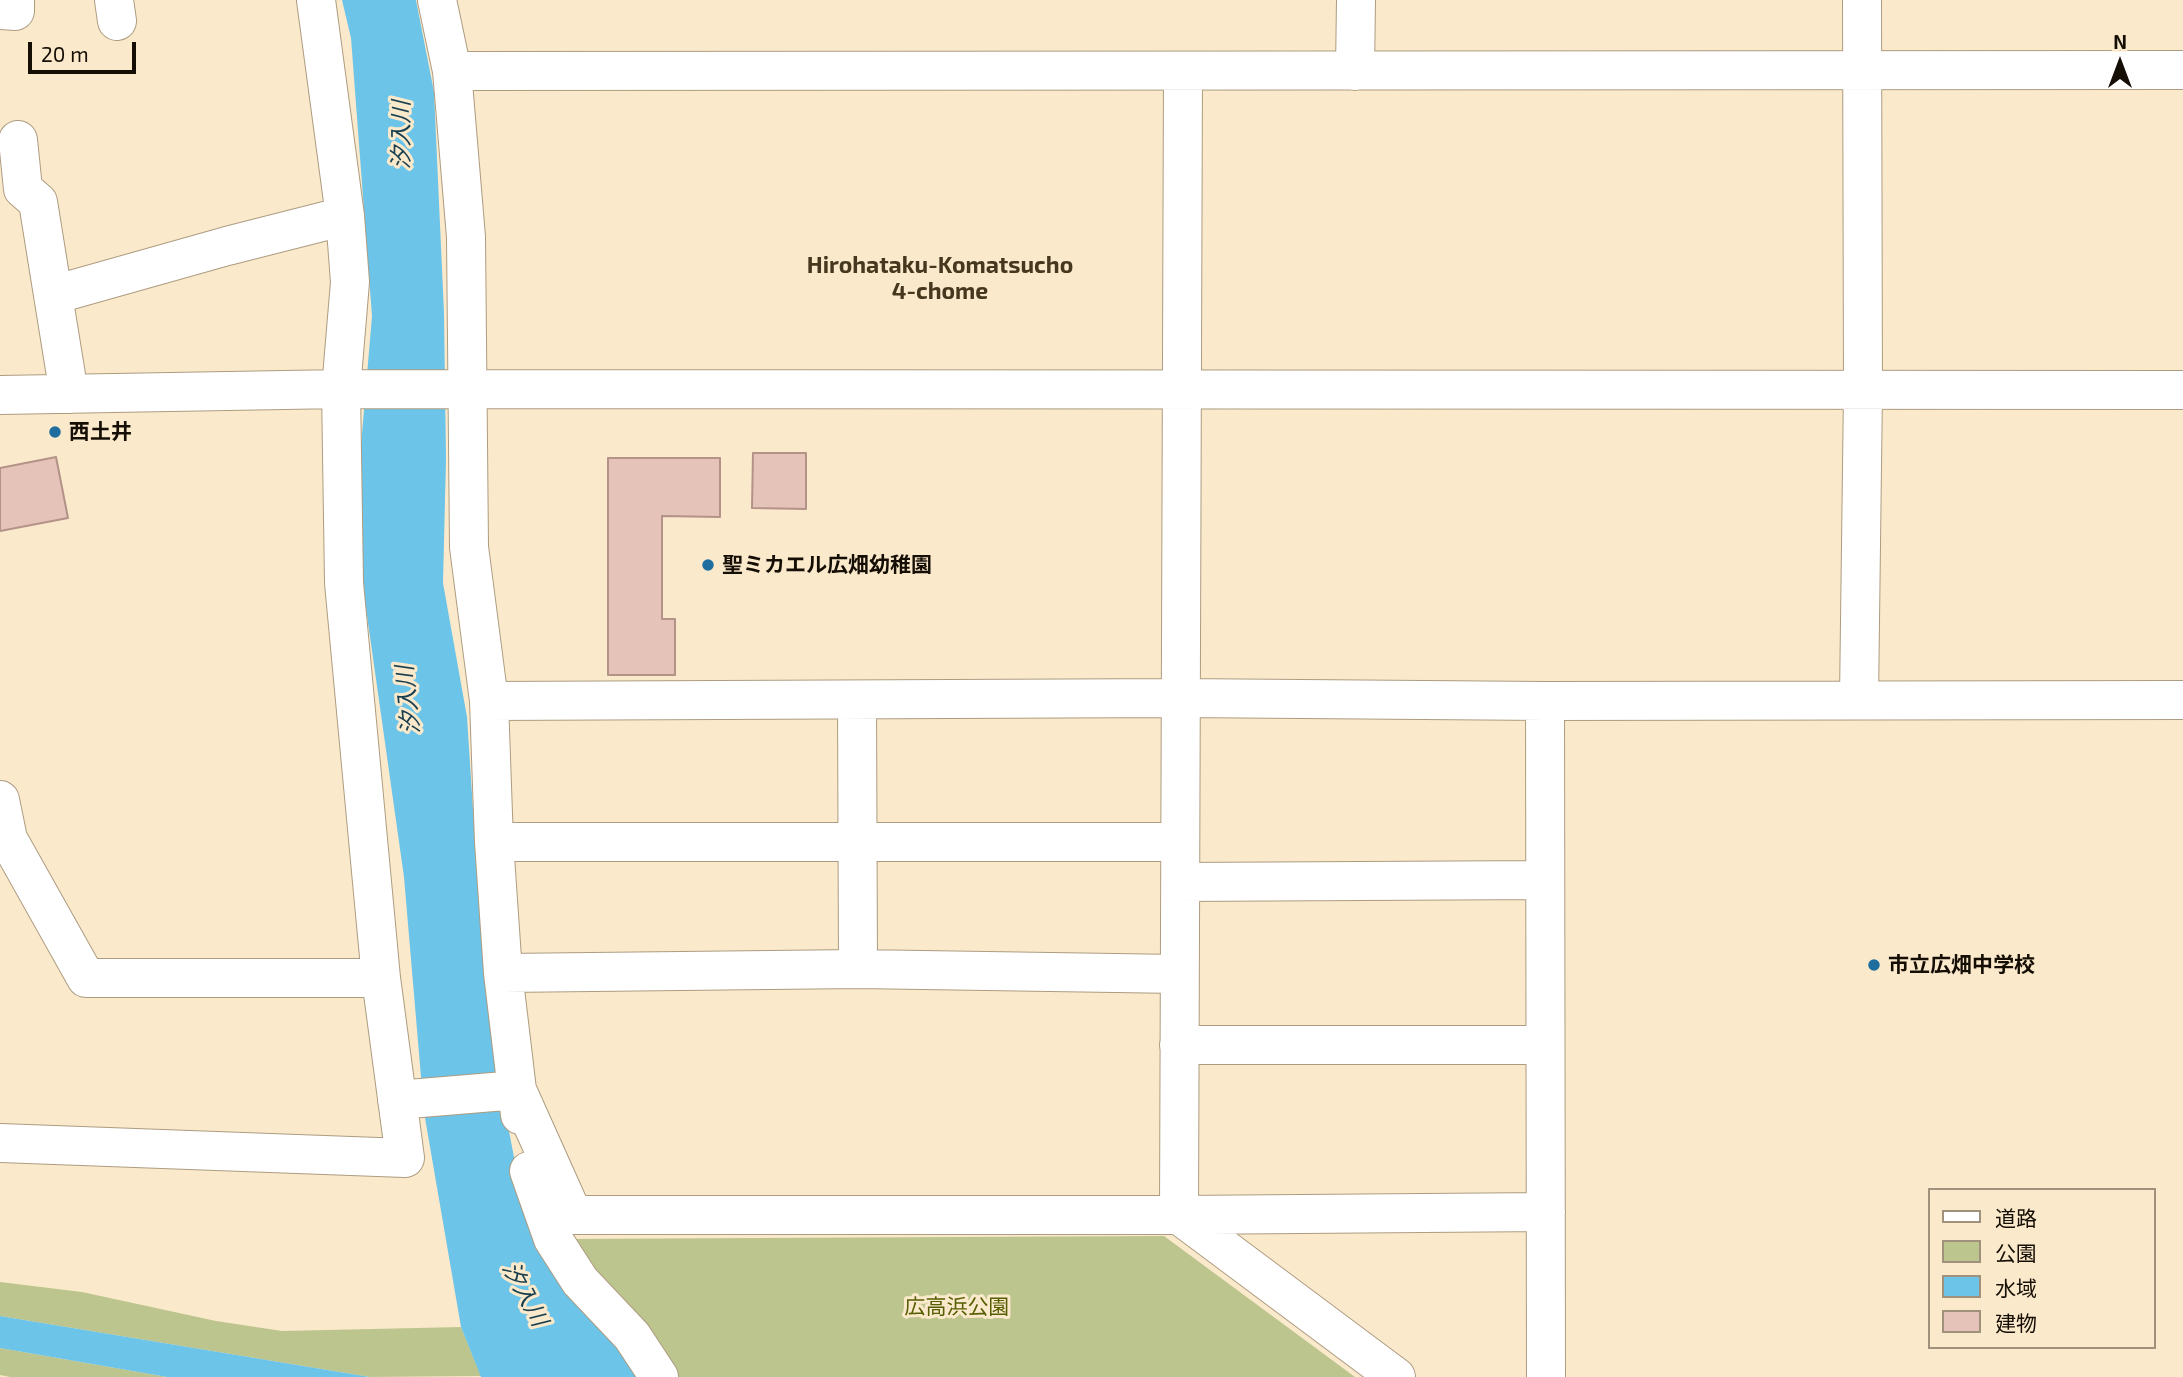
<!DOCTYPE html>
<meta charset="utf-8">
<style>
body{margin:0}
#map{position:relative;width:2183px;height:1377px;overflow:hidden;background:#fbe9cc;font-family:"Exo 2","Noto Sans JP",sans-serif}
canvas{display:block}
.legend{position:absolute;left:1928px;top:1188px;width:228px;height:161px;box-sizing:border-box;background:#fbe9cc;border:2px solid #9f917c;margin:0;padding:9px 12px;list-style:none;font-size:21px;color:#140e05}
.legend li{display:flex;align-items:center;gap:14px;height:35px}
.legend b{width:35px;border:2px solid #9f917c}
.north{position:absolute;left:2085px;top:28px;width:70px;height:70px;-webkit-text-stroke:5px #fbe9cc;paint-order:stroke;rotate:0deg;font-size:19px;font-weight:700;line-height:28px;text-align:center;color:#140e05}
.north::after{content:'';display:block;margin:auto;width:24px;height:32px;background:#140e05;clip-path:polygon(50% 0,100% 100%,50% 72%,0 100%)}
.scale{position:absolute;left:28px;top:42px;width:108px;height:32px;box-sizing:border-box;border:4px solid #140e05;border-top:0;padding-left:9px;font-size:21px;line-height:24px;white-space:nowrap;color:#140e05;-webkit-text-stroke:5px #fbe9cc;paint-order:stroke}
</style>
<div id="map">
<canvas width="2183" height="1377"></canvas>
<ul class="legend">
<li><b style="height:9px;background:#fff"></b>道路</li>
<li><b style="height:19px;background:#bdc58e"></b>公園</li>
<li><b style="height:19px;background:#6cc4e8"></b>水域</li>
<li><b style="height:19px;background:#e6c3b8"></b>建物</li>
</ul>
<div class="north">N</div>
<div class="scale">20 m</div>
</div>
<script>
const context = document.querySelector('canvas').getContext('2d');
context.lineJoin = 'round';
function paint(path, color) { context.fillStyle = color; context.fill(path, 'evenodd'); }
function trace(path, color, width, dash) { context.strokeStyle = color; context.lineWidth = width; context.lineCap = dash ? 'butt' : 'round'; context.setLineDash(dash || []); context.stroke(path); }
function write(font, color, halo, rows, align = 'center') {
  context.font = font + ' "Exo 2","Noto Sans JP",sans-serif'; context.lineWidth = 6; context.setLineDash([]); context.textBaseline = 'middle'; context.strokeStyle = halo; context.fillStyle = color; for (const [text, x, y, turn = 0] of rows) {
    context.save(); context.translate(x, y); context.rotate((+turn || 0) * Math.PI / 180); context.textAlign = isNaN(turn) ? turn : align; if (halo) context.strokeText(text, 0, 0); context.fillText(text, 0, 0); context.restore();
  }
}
paint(new Path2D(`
 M1164,1236L1355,1377H678L558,1239Z
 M0,1282L82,1292L216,1321L282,1331L461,1327L481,1376L370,1377L0,1316Z
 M0,1348L167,1377H10L0,1375Z`), '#bdc58e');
paint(new Path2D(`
 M342,0H416L434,92L444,313L446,459L443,583L467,717L479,903L509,1131L526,1220L560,1280L642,1377H481L461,1327L424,1112L404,877L360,566V457L372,316L351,38Z
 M0,1316L370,1377H167L0,1348Z`), '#6cc4e8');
const building = new Path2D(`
 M753,453H806V509L752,508Z
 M56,457L68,518L0,531V468Z
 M608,458H720V517L662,516V619H675V675H608Z`);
paint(building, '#e6c3b8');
trace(building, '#b39288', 2);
const minor = new Path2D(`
 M114,0L117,21
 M437,0L452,71L466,237L469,547L489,701L494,842L503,973L517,1090L573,1215H1179L1396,1377
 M0,10L15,11V0
 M452,71L2183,70
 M1355,71L1356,0
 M1183,72L1179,1215L1546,1212
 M18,140L23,189L38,202L69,394
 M53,295L227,246L345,216
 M0,395L341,389L2183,390
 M1859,699L1863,390L1862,0
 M857,700L858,969
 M489,701L1180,698L1545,701L2183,700
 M1545,701L1546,1377
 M0,800L8,839L86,978H381
 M494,842H1180
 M1180,882L1545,880
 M503,973L858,969L1179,974
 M1179,1045H1545
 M397,1100L517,1090L520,1115
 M0,1143L405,1158L381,978L344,583L341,389L350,282L345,216L316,0
 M529,1171L553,1239L580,1281L632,1336L659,1377`);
trace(minor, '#ad9c81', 40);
trace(minor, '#fff', 38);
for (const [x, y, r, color] of [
 [55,432,7,"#1d6e9f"],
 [708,565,7,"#1d6e9f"],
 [1874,965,7,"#1d6e9f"]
]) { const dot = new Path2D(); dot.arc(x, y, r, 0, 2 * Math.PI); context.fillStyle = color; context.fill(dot); trace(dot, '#fbe9cc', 2.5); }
write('bold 21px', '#140e05', '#fbe9cc', [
 ["西土井",69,432],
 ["聖ミカエル広畑幼稚園",722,565],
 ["市立広畑中学校",1888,965]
], 'left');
write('21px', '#565e02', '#fbe9cc', [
 ["広高浜公園",957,1307]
]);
write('italic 23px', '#183f4f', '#fbe9cc', [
 ["汐入川",401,135,-90],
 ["汐入川",408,700,-96],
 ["汐入川",525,1294,62]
]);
write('bold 23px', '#46371f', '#fbe9cc', [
 ["Hirohataku-Komatsucho",940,265],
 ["4-chome",940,291]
]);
</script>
